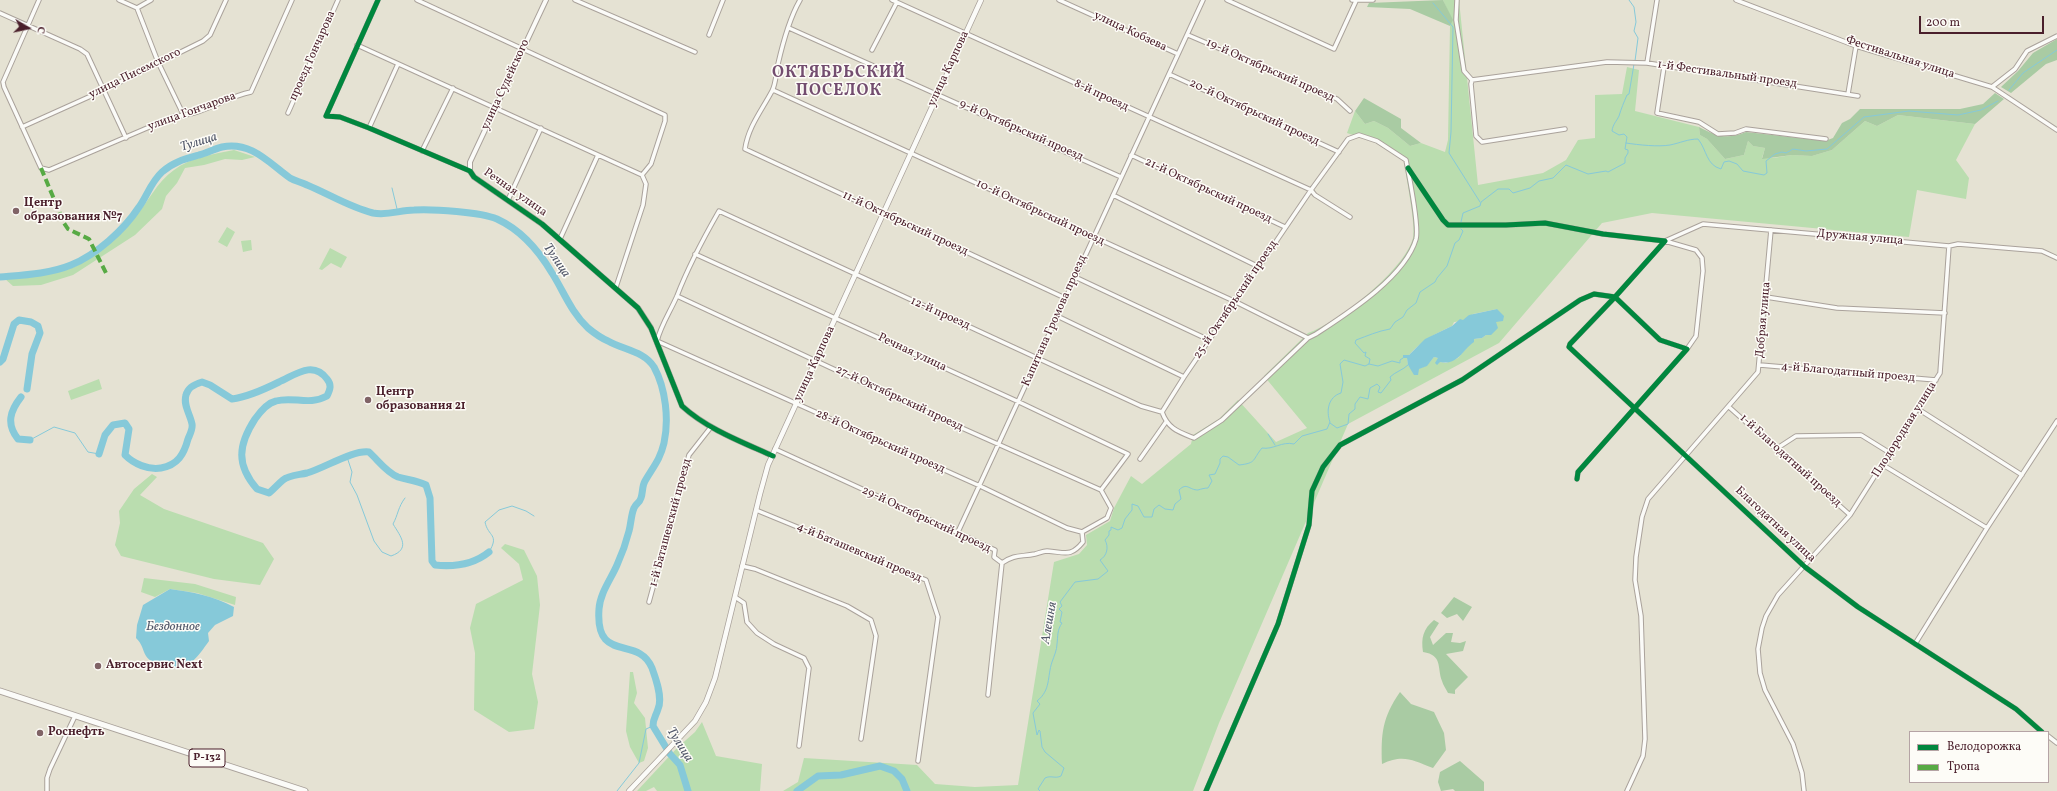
<!DOCTYPE html>
<meta charset="utf-8">
<style>
body{margin:0}
#map{position:relative;width:2057px;height:791px;overflow:hidden;background:#e5e2d3;font-family:Vollkorn,serif}
canvas{display:block}
.legend{position:absolute;left:1909px;top:731px;width:140px;height:52px;box-sizing:border-box;background:#fdfcf7;border:1px solid #b5a4a5;margin:0;padding:5px 7px;list-style:none;font-size:12px;color:#4a1f2b}
.legend li{display:flex;align-items:center;gap:8px;height:20px}
.legend b{width:20px;border:1px solid #b5a4a5}
.north{position:absolute;left:8px;top:8px;width:40px;height:40px;-webkit-text-stroke:3px #fdfcf7;paint-order:stroke;rotate:99deg;font-size:11px;font-weight:700;line-height:16px;text-align:center;color:#4a1f2b}
.north::after{content:'';display:block;margin:auto;width:14px;height:18px;background:#4a1f2b;clip-path:polygon(50% 0,100% 100%,50% 72%,0 100%)}
.scale{position:absolute;left:1919px;top:16px;width:125px;height:18px;box-sizing:border-box;border:2px solid #4a1f2b;border-top:0;padding-left:5px;font-size:12px;line-height:14px;white-space:nowrap;color:#4a1f2b;-webkit-text-stroke:3px #fdfcf7;paint-order:stroke}
</style>
<div id="map">
<canvas width="2057" height="791"></canvas>
<ul class="legend">
<li><b style="height:5px;background:#00873e"></b>Велодорожка</li>
<li><b style="height:5px;background:#57aa44"></b>Тропа</li>
</ul>
<div class="north">С</div>
<div class="scale">200 m</div>
</div>
<script>
const context = document.querySelector('canvas').getContext('2d');
context.lineJoin = 'round';
function paint(path, color) { context.fillStyle = color; context.fill(path, 'evenodd'); }
function trace(path, color, width, dash) { context.strokeStyle = color; context.lineWidth = width; context.lineCap = dash ? 'butt' : 'round'; context.setLineDash(dash || []); context.stroke(path); }
function write(font, color, halo, rows, align = 'center') {
  context.font = font + ' Vollkorn,serif'; context.lineWidth = 3; context.setLineDash([]); context.textBaseline = 'middle'; context.strokeStyle = halo; context.fillStyle = color; for (const [text, x, y, turn = 0] of rows) {
    context.save(); context.translate(x, y); context.rotate((+turn || 0) * Math.PI / 180); context.textAlign = isNaN(turn) ? turn : align; if (halo) context.strokeText(text, 0, 0); context.fillText(text, 0, 0); context.restore();
  }
}
paint(new Path2D(`
 M1443,0H1459L1478,185L1543,173L1566,160L1578,140L1595,138V95L1622,94L1627,67L1639,70L1635,111L1699,127L1700,135L1707,139L1725,159L1744,155L1748,141L1753,146L1765,148L1762,158H1773L1792,155L1812,156L1832,150L1865,121L1877,126L1898,115L1975,124L1956,160L1969,178L1966,199L1917,190L1909,237L1652,213L1602,223L1499,343L1348,424L1219,723L1193,791H783L798,782L804,758L917,765L935,784L975,787L1018,785L1054,562L1079,554L1087,545L1086,535L1110,521L1114,508L1131,476L1142,484L1191,444L1193,435L1219,419L1238,400L1276,442L1307,428L1264,376L1308,333C1338,323 1405,269 1413,238C1416,225 1406,177 1404,161L1376,143L1347,133L1355,111L1365,124L1374,121L1388,128L1410,146L1421,143L1445,152L1448,140L1450,26L1452,20ZM1497,309L1496,322L1486,335L1482,338L1474,339L1458,358L1446,363L1440,362L1438,358L1434,357C1427,366 1423,369 1411,369L1408,365L1407,355H1409C1420,342 1436,333 1452,326L1454,322L1463,321L1473,314Z
 M234,150L255,157L242,160L225,159L204,165L185,168L177,183L166,196L162,209L135,235L73,275L41,285L13,286L5,279C26,276 54,276 74,267C94,257 120,234 135,217C149,201 156,183 174,170C191,157 214,154 234,150Z
 M227,227L235,232L227,247L218,242Z
 M251,240L252,250L243,252L241,241Z
 M330,248L347,257L341,268L331,263L322,270L319,269Z
 M99,379L102,389L71,400L68,391Z
 M152,474L157,477L140,495L164,509L263,543L274,559L260,585L214,579L121,556L115,545L120,523L119,511L134,489Z
 M505,544L524,550L537,576L540,605L532,674L538,702L534,729L509,732L474,710L475,653L470,628L476,604L523,580L519,564L501,548Z
 M144,578L195,584L236,597L235,605L197,593L170,589L155,597L141,592Z
 M630,672H633L637,693L634,703L645,718L648,748L644,761L639,763L630,747L626,731Z
 M702,722L716,756L762,764L760,791H657L654,787L646,791H637L677,748L695,732Z`), '#baddaf');
paint(new Path2D(`
 M1443,0L1453,20L1450,26L1410,9L1367,7L1369,3Z
 M2057,39V60L2046,64L2011,93L2001,87L2018,71L2033,53Z
 M1995,93L2004,99L1975,124L1898,115L1877,126L1865,121L1832,150L1812,156L1792,155L1762,159L1765,148L1753,146L1748,141L1744,155L1725,159L1707,139L1700,135L1699,127C1716,136 1727,140 1746,132L1825,141L1833,138L1842,123L1850,119L1860,109H1960L1983,104Z
 M1364,98L1401,119V128L1421,143L1410,146L1388,128L1374,121L1365,124L1355,111Z
 M1454,597L1472,607L1463,621L1457,614L1447,618L1441,613Z
 M1434,620L1439,623L1430,637L1433,645L1446,633H1453L1451,642L1460,643L1466,641L1463,651L1446,654L1468,677L1455,690V694L1448,693C1446,689 1443,685 1442,681C1437,668 1443,655 1423,652C1421,638 1423,629 1434,620Z
 M1400,692L1411,704L1434,712L1444,733L1446,750L1433,768C1412,760 1403,754 1382,764C1381,734 1382,718 1400,692Z
 M1460,761L1484,782V791H1455L1453,789L1441,791L1438,782L1440,772Z`), '#a9cba3');
paint(new Path2D(`
 M1497,309L1504,316L1503,321L1496,322L1498,328L1491,335H1486L1482,338L1474,339V342C1463,349 1458,366 1440,362L1437,365L1435,363L1438,358L1434,357L1427,366L1419,369L1418,375H1414L1408,365L1407,358H1403V355H1409L1425,339L1452,326L1460,319L1463,320L1469,315Z
 M170,589C192,592 214,596 234,607L233,616L215,625L208,633L209,641C196,659 187,674 162,666C157,664 149,661 146,656C142,649 143,645 136,638L137,625L143,605Z`), '#86c9d9');
trace(new Path2D(`
 M1629,0L1634,7L1636,22L1634,31L1638,38L1635,61
 M1433,3L1453,27L1451,132L1449,153L1480,202
 M2009,90L2023,73L2057,50
 M1626,143C1639,145 1658,147 1670,145C1680,143 1688,139 1698,139C1707,150 1706,165 1721,169L1724,162L1729,161L1737,164L1743,171L1764,175L1767,173L1766,161L1775,154L1782,152L1786,153L1793,149L1806,151L1827,149L1864,117L1909,111L1958,115L1981,110L1998,101
 M392,188L398,213
 M1461,222L1463,213L1480,206L1481,202L1498,189H1509L1513,193L1530,188L1539,181L1553,178L1566,165L1588,174L1606,171L1608,172L1625,163V158L1628,153V150L1625,149L1627,137L1624,134L1619,135L1612,131C1613,124 1616,122 1619,116C1621,109 1624,102 1627,95L1629,94L1634,64
 M1369,364L1378,366L1392,361L1400,363V360L1403,358
 M1330,423L1337,428L1348,424L1349,414L1355,409V404L1360,397L1368,399L1370,388L1377,384L1380,387L1378,392L1381,393L1391,380L1390,377C1395,372 1403,370 1408,365
 M1268,434L1275,445
 M30,440L54,427L75,433L88,452L99,454
 M347,457L352,472L350,482L357,495L374,541L382,552L391,556C411,549 401,537 393,524C398,515 398,507 405,498
 M489,552C500,534 488,537 485,522L499,510L512,506L526,511L534,516
 M617,791L639,763L646,729L653,726
 M1040,791L1038,789L1045,778C1051,775 1055,779 1061,776L1064,768L1045,752L1042,747L1040,731L1039,730L1037,735L1033,713L1040,704L1037,701C1051,690 1047,677 1052,662C1054,656 1057,650 1057,644C1058,636 1057,630 1062,623L1060,622L1062,612L1059,609L1062,606L1060,602L1075,582L1098,579L1108,571L1100,560C1107,556 1109,547 1105,540L1109,535V531L1111,530V527L1118,530L1122,528L1125,519L1132,510V504L1138,506L1144,517H1152L1154,509L1159,505L1165,509L1173,510L1175,504L1181,499L1179,490C1187,482 1189,490 1198,490C1201,489 1205,488 1208,488L1212,481L1209,475L1215,474L1220,463V459L1223,456L1228,457L1239,465C1257,463 1252,460 1262,448C1273,450 1282,441 1294,444L1302,436L1327,429L1330,422C1326,411 1328,397 1341,393L1343,382L1340,364L1344,360L1365,366L1369,364L1370,359L1365,356L1366,352L1364,353L1355,343L1356,340C1367,336 1378,331 1390,329L1395,322L1403,317L1407,310L1416,303L1420,292L1435,282L1437,278L1447,266L1455,243L1459,240L1463,231L1461,229`), '#86c9d9', 1);
trace(new Path2D(`
 M0,277C23,275 49,274 71,265C96,255 124,230 139,207C147,196 151,182 162,172C173,162 185,159 199,155C207,153 214,149 222,147C251,141 269,163 290,178C295,181 301,182 307,185C329,194 349,207 373,213C388,216 400,210 414,210C434,209 480,212 497,219C521,230 539,251 552,273C564,292 571,312 588,328C594,333 601,338 608,341C624,350 644,351 654,367C666,389 669,420 664,443C660,460 653,467 645,481C642,486 643,492 641,498C639,504 637,502 634,508C631,515 631,524 629,531C626,543 622,554 617,565C611,579 600,593 599,609C595,665 638,634 652,668C656,679 663,698 658,709C656,716 653,718 653,726L670,754L680,765L688,791
 M0,362L3,359L14,324L19,320L31,322L38,326L40,333L32,354L27,389
 M21,397C10,411 6,424 18,439L30,440
 M99,454L105,435L113,425L125,423L129,429L125,455C134,464 148,470 161,468C178,465 184,454 188,439C190,434 193,429 192,424C190,414 183,405 186,395C188,387 195,384 202,382L210,385L232,399C247,397 265,389 279,382C295,375 313,360 327,379C332,385 330,390 327,396C309,406 293,396 276,401C267,403 260,412 255,419C238,445 236,465 257,489L269,493C274,489 278,484 283,480C289,475 299,475 307,473C325,468 352,450 369,452C378,460 386,472 398,477C408,480 416,480 426,485L430,498L432,561L435,565C454,567 473,565 489,552
 M797,791L818,776L841,775L880,766L894,771L902,779L907,791`), '#86c9d9', 7);
const minor = new Path2D(`
 M39,0L3,82L4,87L41,168L49,170L175,116C201,116 225,97 251,92L292,0
 M119,0L137,8L158,62L184,116
 M378,0L326,116L340,117L369,128L470,171
 M417,0L665,115V121L651,164L642,175L646,184L643,205L616,287
 M575,0L695,52
 M800,0C789,19 783,42 778,64C776,72 776,84 772,91C762,110 748,127 745,149L1065,298
 M892,0L1311,190L1315,195L1350,217
 M1059,0L1178,54
 M1227,0L1334,49L1356,1
 M1352,0H1373
 M1457,0L1456,20L1464,71L1472,80
 M1736,0L1856,46L1992,87L2057,130
 M137,8L151,0
 M0,13L80,49L87,54L126,138
 M789,28L1121,177
 M709,35L723,0
 M1188,35L1337,99L1350,111
 M357,45L642,175
 M872,50L897,2
 M1647,63L1657,0
 M1664,67L1657,113L1699,122L1718,134L1735,133L1746,129L1826,139
 M1169,74L1339,152
 M1472,80L1607,62L1647,63L1858,96
 M1472,80L1471,84L1476,136L1482,142L1565,129
 M1992,87L2015,69L2027,51L2057,36
 M773,90L1236,302L1308,338
 M1848,94L1856,46
 M288,113L338,0
 M22,127L102,91L203,41L210,35L226,0
 M369,128L398,64
 M1359,135L1377,141L1406,160C1409,175 1419,227 1416,239C1405,277 1348,313 1316,334L1308,338L1222,420L1194,438C1179,432 1168,429 1162,412L1184,377L1311,190L1348,139Z
 M422,151L453,88
 M1131,155L1285,227
 M1113,195L1259,267
 M508,200L541,128
 M560,239L598,155
 M1665,241L1703,224L1949,246L1958,244L2042,251L2057,258
 M1665,241L1696,250L1702,258L1703,271L1696,336L1687,349
 M695,254L1019,402L1128,454L1101,490
 M1075,277L1209,340
 M677,296L917,408L1101,490
 M1766,297L1837,308L1945,313
 M1057,316L1184,377
 M1760,365L1936,380
 M1729,407L1850,515
 M1918,409L2022,475
 M775,449L995,550L994,557L1002,563
 M1776,449L1796,436L1861,435L1890,453
 M1140,459L1166,422
 M1883,465L1987,528
 M1577,479L1578,472L1687,349L1660,340L1615,297L1570,344L1569,347L1805,567L1858,607L2016,709L2042,732
 M756,510L926,580L938,617L918,761
 M1082,532L1067,528L980,486L657,341C661,325 670,312 677,296C688,267 703,239 719,211L1141,406L1162,412
 M1082,532L1107,518L1111,508L1101,490
 M957,534L1203,0
 M1002,563C1015,554 1021,557 1035,554C1039,553 1043,551 1047,551C1065,552 1070,558 1083,542L1082,532
 M742,566L755,569L847,606L871,620L876,636L861,739
 M735,597L744,603L747,622L757,633L774,644L804,658L809,668L799,746
 M649,602L689,455L711,427
 M1915,644L1987,528L2057,421
 M988,695L1002,563
 M2048,736L2057,743
 M47,791V778L50,769L75,716
 M1206,791L1278,624L1309,525L1312,491L1323,467L1340,445L1462,380L1580,300L1594,294L1615,297L1665,241L1603,234L1545,223L1506,225H1448L1443,220L1408,168
 M1627,791L1643,756L1645,739L1641,616L1635,580L1636,557L1642,517L1648,499L1758,372L1771,230
 M1804,791L1802,773L1793,744L1765,690L1760,673L1758,649L1762,628L1766,616L1778,595L1850,515L1940,373L1949,246`);
const tertiary = new Path2D(`
 M546,0L470,162V171L474,177L542,224L638,308L651,328L682,406C707,429 742,442 773,456`);
const secondary = new Path2D(`
 M629,791L695,721L706,702L715,678L760,494L768,465L981,0`);
const primary = new Path2D(`
 M0,691L305,791`);
trace(minor, '#aaa29b', 5.5);
trace(tertiary, '#aaa29b', 6);
trace(secondary, '#aaa29b', 6);
trace(primary, '#aaa29b', 7);
trace(minor, '#fbfbf8', 3.5);
trace(tertiary, '#fbfbf8', 4);
trace(secondary, '#fbfbf8', 4.5);
trace(primary, '#fbfbf8', 5);
trace(new Path2D(`
 M41,168L64,223L68,229L89,239L106,273`), '#57aa44', 4, [8, 4]);
trace(new Path2D(`
 M378,0L326,116L340,117L369,128L470,171L474,177L542,224L638,308L651,328L682,406C707,429 742,442 773,456
 M1577,479L1578,472L1687,349L1660,340L1615,297L1570,344L1569,347L1805,567L1858,607L2016,709L2042,732
 M1206,791L1278,624L1309,525L1312,491L1323,467L1340,445L1462,380L1580,300L1594,294L1615,297L1665,241L1603,234L1545,223L1506,225H1448L1443,220L1408,168`), '#00873e', 5);
for (const [x, y, r, color] of [
 [16,211,4,"#806366"],
 [368,400,4,"#806366"],
 [98,666,4,"#806366"],
 [40,733,4,"#806366"]
]) { const dot = new Path2D(); dot.arc(x, y, r, 0, 2 * Math.PI); context.fillStyle = color; context.fill(dot); trace(dot, '#fdfcf7', 1.5); }
for (const [x, y, w] of [
 [207,758,36]
]) { const box = new Path2D(); box.roundRect(x - w / 2, y - 9, w, 18, 3); context.fillStyle = '#fdfcf7'; context.fill(box); trace(box, '#4a1f2b', 1); }
write('bold 11px', '#4a1f2b', null, [
 ["Р-132",207,758]
]);
write('12px', '#4a1f2b', '#fdfcf7', [
 ["улица Кобзева",1130,32,25],
 ["проезд Гончарова",313,56,-66],
 ["Фестивальная улица",1900,58,18],
 ["улица Карпова",949,69,-65],
 ["19-й Октябрьский проезд",1270,71,24],
 ["улица Писемского",135,74,-26],
 ["1-й Фестивальный проезд",1727,75,8],
 ["улица Судейского",506,85,-65],
 ["8-й проезд",1101,96,25],
 ["улица Гончарова",192,112,-20],
 ["20-й Октябрьский проезд",1254,113,25],
 ["9-й Октябрьский проезд",1021,131,24],
 ["21-й Октябрьский проезд",1208,191,25],
 ["Речная улица",515,193,35],
 ["10-й Октябрьский проезд",1040,213,25],
 ["11-й Октябрьский проезд",905,224,25],
 ["Дружная улица",1860,238,5],
 ["25-й Октябрьский проезд",1236,300,-56],
 ["12-й проезд",940,314,24],
 ["Добрая улица",1764,320,-85],
 ["Капитана Громова проезд",1055,321,-66],
 ["Речная улица",912,353,25],
 ["улица Карпова",815,364,-65],
 ["4-й Благодатный проезд",1848,373,5],
 ["27-й Октябрьский проезд",899,399,25],
 ["Плодородная улица",1905,430,-58],
 ["28-й Октябрьский проезд",880,442,24],
 ["1-й Благодатный проезд",1790,461,42],
 ["29-й Октябрьский проезд",926,520,25],
 ["1-й Баташевский проезд",671,523,-75],
 ["Благодатная улица",1775,525,43],
 ["4-й Баташевский проезд",859,553,23]
]);
write('bold 12px', '#4a1f2b', '#fdfcf7', [
 ["Центр",24,204],
 ["образования №7",24,218],
 ["Центр",376,393],
 ["образования 21",376,407],
 ["Автосервис Next",106,666],
 ["Роснефть",48,733]
], 'left');
write('italic 13px', '#515769', '#fdfcf7', [
 ["Тулица",199,143,-17],
 ["Тулица",556,261,56],
 ["Алешня",1050,623,-80],
 ["Бездонное",173,628],
 ["Тулица",679,745,58]
]);
context.letterSpacing = '1px';
write('bold 16px', '#734d6f', '#fdfcf7', [
 ["ОКТЯБРЬСКИЙ",839,74],
 ["ПОСЕЛОК",839,92]
]);
context.letterSpacing = '0px';
</script>
